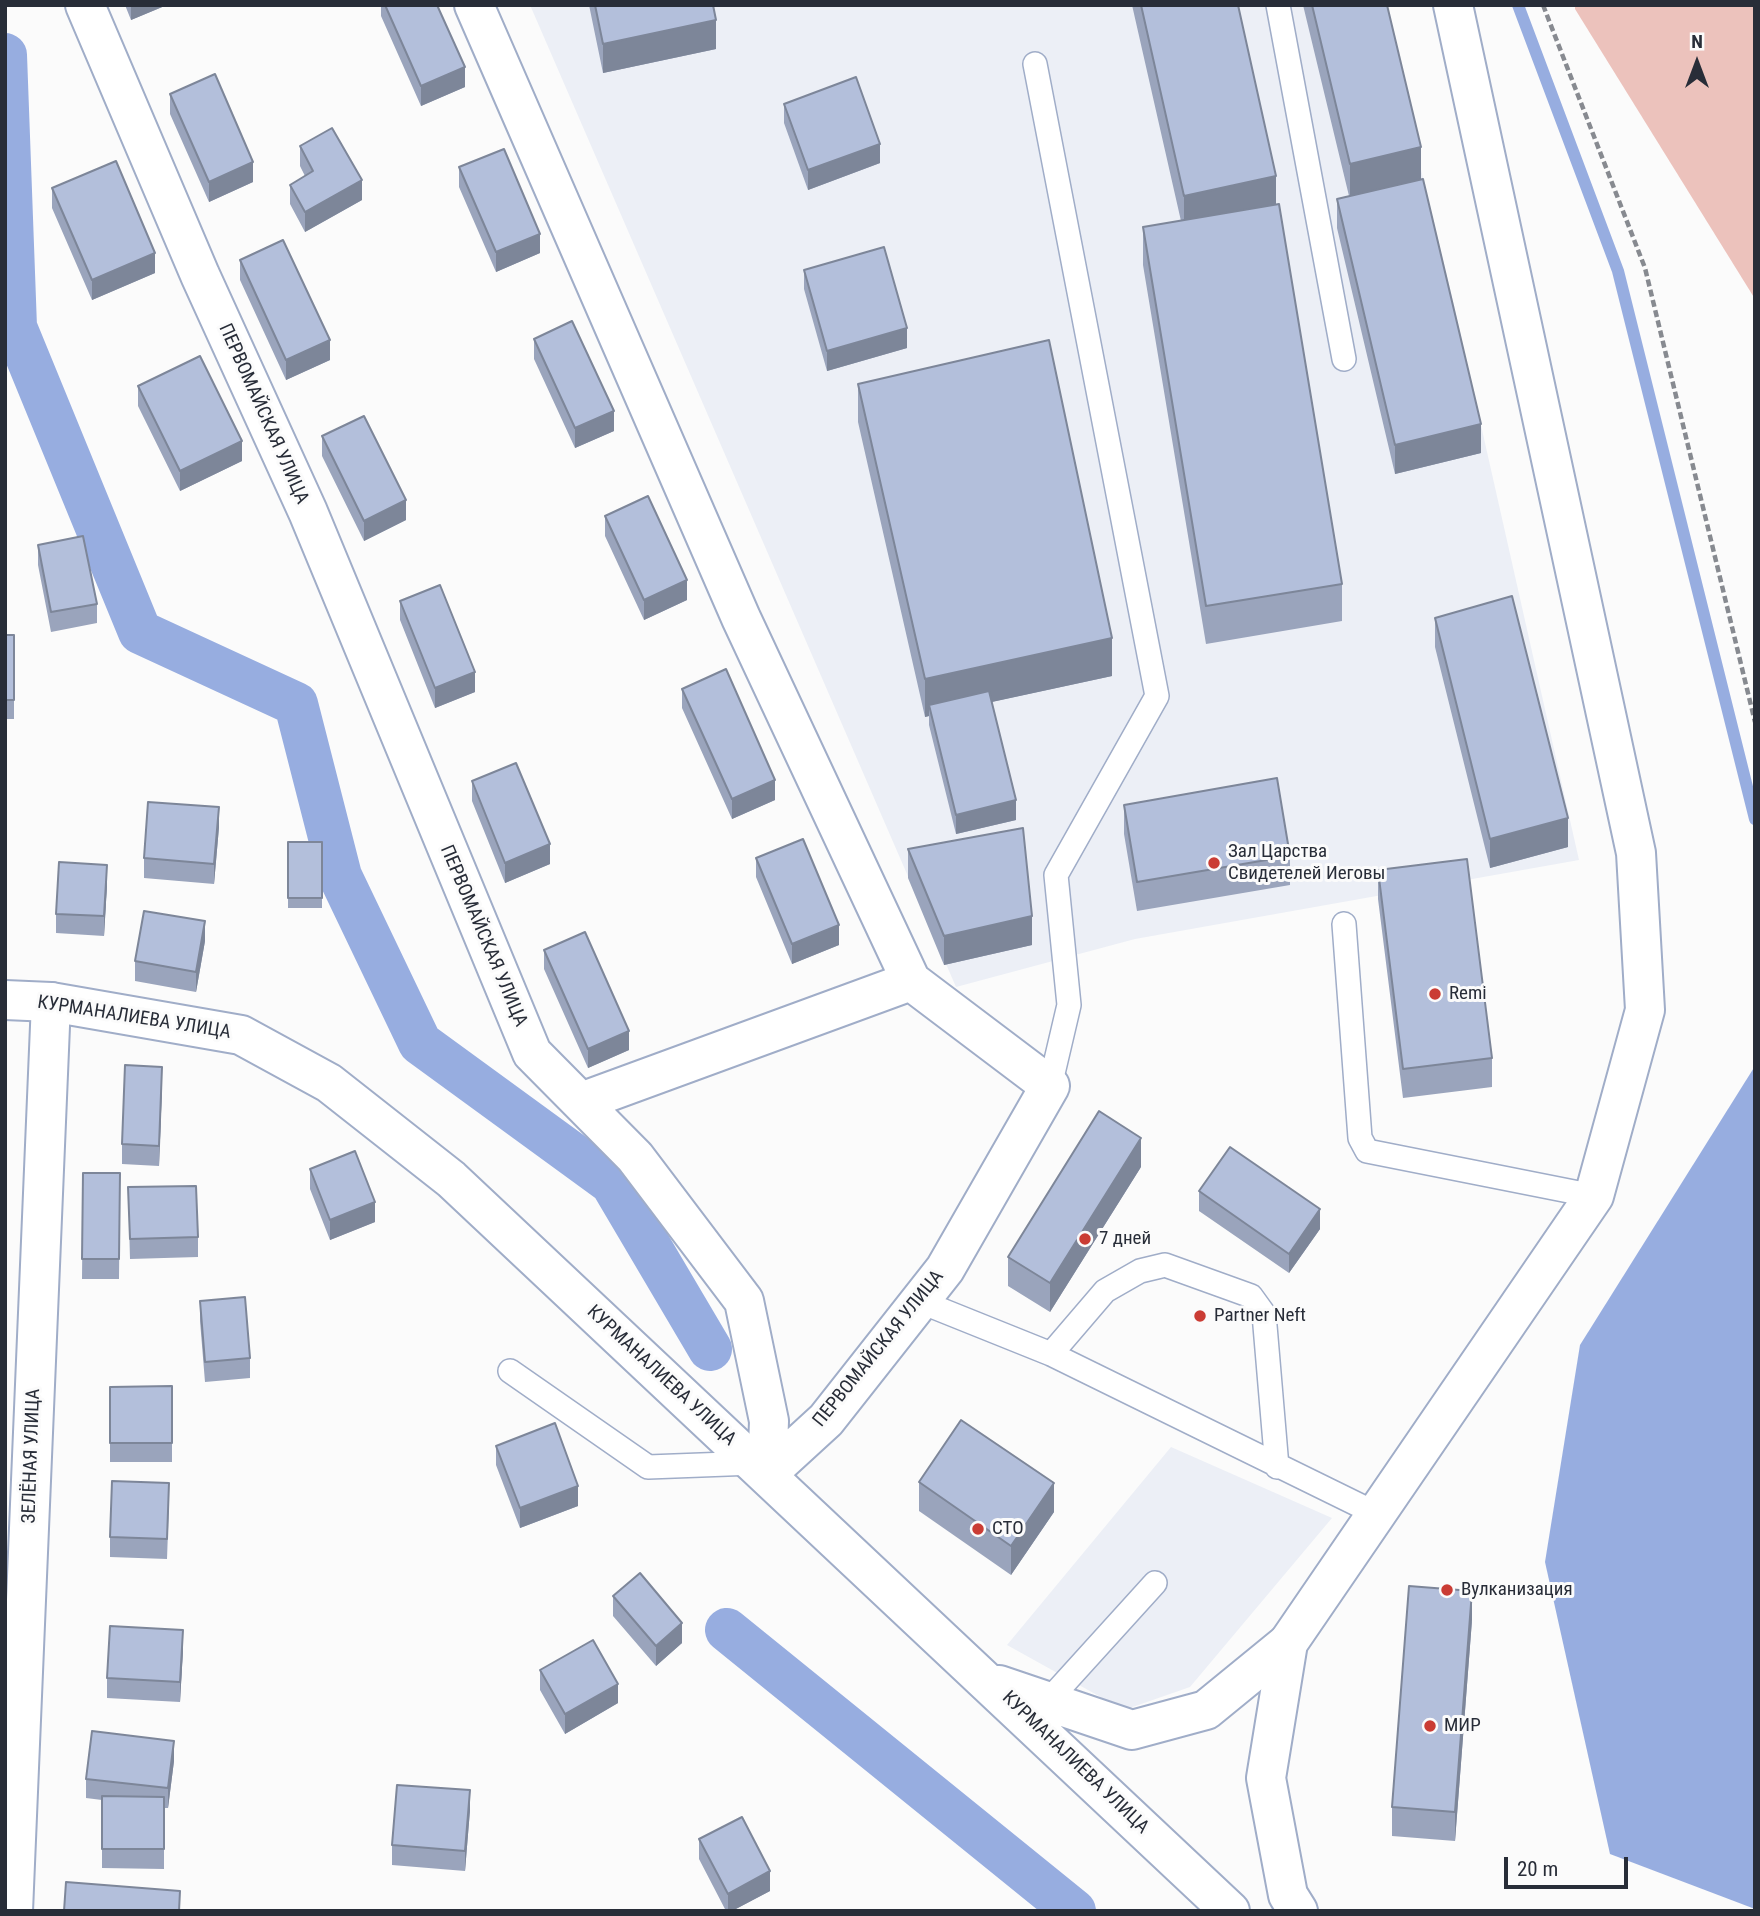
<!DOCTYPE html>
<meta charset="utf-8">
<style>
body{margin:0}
#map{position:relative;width:1760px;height:1916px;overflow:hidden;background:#fbfbfb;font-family:"Roboto Condensed",sans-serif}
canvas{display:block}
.frame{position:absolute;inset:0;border:7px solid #282d38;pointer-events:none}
.north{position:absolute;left:1662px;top:28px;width:70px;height:70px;-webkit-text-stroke:5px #fbfbfb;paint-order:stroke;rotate:0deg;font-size:19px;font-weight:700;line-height:28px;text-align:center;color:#282d38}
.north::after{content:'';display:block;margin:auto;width:24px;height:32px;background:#282d38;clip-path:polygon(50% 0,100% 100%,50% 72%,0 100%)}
.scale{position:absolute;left:1504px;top:1857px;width:124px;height:32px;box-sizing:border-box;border:4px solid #282d38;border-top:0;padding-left:9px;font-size:21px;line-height:24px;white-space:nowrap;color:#282d38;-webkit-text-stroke:5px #fbfbfb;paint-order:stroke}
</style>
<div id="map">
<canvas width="1760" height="1916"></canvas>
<div class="frame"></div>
<div class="north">N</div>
<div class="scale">20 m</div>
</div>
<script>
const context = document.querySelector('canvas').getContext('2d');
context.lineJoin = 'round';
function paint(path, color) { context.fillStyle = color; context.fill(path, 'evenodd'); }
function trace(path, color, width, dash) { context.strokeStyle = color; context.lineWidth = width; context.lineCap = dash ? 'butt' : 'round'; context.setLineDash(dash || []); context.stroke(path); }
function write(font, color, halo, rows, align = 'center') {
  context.font = font + ' "Roboto Condensed",sans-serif'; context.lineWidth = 6; context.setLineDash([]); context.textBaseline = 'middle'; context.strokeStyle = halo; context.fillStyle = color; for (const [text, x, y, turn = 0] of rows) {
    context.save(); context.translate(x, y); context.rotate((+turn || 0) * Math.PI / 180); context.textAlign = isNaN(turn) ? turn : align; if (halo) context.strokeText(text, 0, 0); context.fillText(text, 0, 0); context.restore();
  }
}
paint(new Path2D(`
 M530,5H1381L1453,301L1579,860L1135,939L956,987Z
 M1171,1447L1332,1518L1190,1687L1124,1710L1007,1645Z`), '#eceff6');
paint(new Path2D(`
 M1575,5H1755V299L1575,9Z`), '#ecc2bc');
paint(new Path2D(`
 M1755,1066V1909L1610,1854L1545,1562L1580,1345Z`), '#97ade0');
trace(new Path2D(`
 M1518,5L1618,271L1755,819`), '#97ade0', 12);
trace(new Path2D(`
 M5,55L15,327L140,632L296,704L340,876L420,1043L612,1183L710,1349
 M727,1630L1074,1911`), '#97ade0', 44);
const lane = new Path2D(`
 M1278,5L1344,359
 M1035,64L1157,696L1056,875L1069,1005L1050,1086
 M1344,924L1360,1138L1367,1151L1594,1196
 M919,1301L1051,1354L1377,1514
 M1051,1354L1105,1291L1140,1271L1165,1265L1251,1296L1264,1314L1277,1467
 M510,1371L648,1467L754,1463
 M1048,1701L1155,1583`);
const street = new Path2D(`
 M85,5L200,275L308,512L532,1053L635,1157L744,1301L769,1421L767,1474
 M474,5L741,618L911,981L1050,1086L945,1269L826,1420L767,1474
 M581,1102L911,981
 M13,1911L51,1002`);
const secondary = new Path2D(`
 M5,1000L51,1002L241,1035L329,1083L451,1179L1230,1911
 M999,1685L1132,1730L1206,1710L1288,1643`);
const primary = new Path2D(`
 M1298,1911L1288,1895L1266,1778L1288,1643L1594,1196L1645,1010L1636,853L1453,5`);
trace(lane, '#a0adc8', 26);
trace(street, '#a0adc8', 42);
trace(secondary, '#a0adc8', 42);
trace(primary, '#a0adc8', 42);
trace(new Path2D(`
 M1543,5L1645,268L1755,722`), '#878a90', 4.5, [7, 3.5]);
trace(lane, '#fff', 23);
trace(street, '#fff', 38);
trace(secondary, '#fff', 38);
trace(primary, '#fff', 38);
paint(new Path2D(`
 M125,5H167L131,20Z
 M381,5H437L465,87L421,106L381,16Z
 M589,5H713L716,49L603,73Z
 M1132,5H1238L1276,205L1342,584V621L1206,644L1143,265V227L1181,221Z
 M1303,5H1387L1421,179L1481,453L1395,474L1337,228V199L1349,196Z
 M170,94L253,182L209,202L170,114Z
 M784,104L880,163L808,190L784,123Z
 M300,146L362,200L305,232L290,204V185L305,176L300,166Z
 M459,167L540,253L496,272L459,187Z
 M52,188L155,273L92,300L52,208Z
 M240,260L330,360L286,380L240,280Z
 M804,270L907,348L827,371L804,289Z
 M534,339L614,431L575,448L534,359Z
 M858,384L1112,676L991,702L1016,820L956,834L929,725V716L925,717L858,422Z
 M138,386L242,461L180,491L138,406Z
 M322,436L406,520L364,541L322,456Z
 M605,516L687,600L644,620L605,536Z
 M38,545L97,604V623L51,632L38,565Z
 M400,601L475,692L435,708L400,620Z
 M1435,618L1568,847L1490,868L1435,647Z
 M5,635H14V719H5Z
 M682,689L775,800L732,819L682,708Z
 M472,781L550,864L505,883L472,801Z
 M1124,805L1290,856V885L1137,911L1124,834Z
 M219,827L214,884L144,878V858Z
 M288,842H322V908H288Z
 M908,849L1032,945L944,965L908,878Z
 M756,858L839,945L792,964L756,877Z
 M1378,870L1492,1058V1087L1403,1098L1378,899Z
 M107,885L104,936L56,933V914Z
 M205,941L196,992L135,981V961Z
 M544,950L629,1050L588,1068L544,969Z
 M162,1087L159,1166L122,1164V1144Z
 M1141,1167L1050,1312L1008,1286V1257Z
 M310,1169L375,1222L330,1240L310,1189Z
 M83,1173H120L119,1279H82Z
 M128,1187L198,1237V1257L130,1259Z
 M1199,1191L1320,1229L1289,1273L1199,1211Z
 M200,1301L250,1358V1378L205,1382L200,1321Z
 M172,1386V1462H110V1387Z
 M496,1446L578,1506L520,1528L496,1465Z
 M919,1482L1054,1512L1011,1575L919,1511Z
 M169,1503L167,1559L110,1557V1537Z
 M613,1596L682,1643L656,1666L613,1616Z
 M1472,1620L1455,1841L1392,1836V1807Z
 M183,1650L180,1702L107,1698V1678Z
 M540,1670L618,1703L565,1734L540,1690Z
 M174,1761L168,1808H164V1869L102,1868V1800L86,1798V1779Z
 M470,1810L465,1871L392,1865V1845Z
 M699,1839L770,1891L732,1911H726L699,1859Z`), '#9aa4bc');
paint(new Path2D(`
 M131,5H167L131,20Z
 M716,20V49L603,73V44Z
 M465,67V87L421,106V86Z
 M880,144V163L808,190V170Z
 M1421,147V184L1350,202V164Z
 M253,162V182L209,202V182Z
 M1276,176V213L1184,234V196Z
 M362,180V200L305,232V212Z
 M540,234V253L496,272V252Z
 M155,253V273L92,300V280Z
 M907,328V348L827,371V351Z
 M330,340V360L286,380V360Z
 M614,411V431L575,448V428Z
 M1481,424V453L1395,474V445Z
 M242,441V461L180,491V471Z
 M406,500V520L364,541V521Z
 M687,580V600L644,620V600Z
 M1112,638V676L932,715L929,705V716L925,717V679Z
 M475,672V692L435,708V688Z
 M775,780V800L732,819V799Z
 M1016,800V820L956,834V815Z
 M219,807V827L214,884V864Z
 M1568,818V847L1490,868V839Z
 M550,844V864L505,883V863Z
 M107,865V885L104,936V916Z
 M1032,916V945L944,965V936Z
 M205,921V941L196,992V972Z
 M839,925V945L792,964V944Z
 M629,1031V1050L588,1068V1049Z
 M162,1067V1087L159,1166V1146Z
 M1141,1138V1167L1050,1312V1283Z
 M375,1202V1222L330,1240V1220Z
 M1320,1209V1229L1289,1273V1254Z
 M1054,1483V1512L1011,1575V1546Z
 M578,1486V1506L520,1528V1508Z
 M1472,1591V1620L1455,1841V1812Z
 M682,1623V1643L656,1666V1646Z
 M183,1630V1650L180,1702V1682Z
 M618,1684V1703L565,1734V1714Z
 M174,1741V1761L168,1808V1788Z
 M470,1790V1810L465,1871V1851Z
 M770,1871V1891L732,1911H728V1894Z`), '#7d8699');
const building = new Path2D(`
 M385,5H437L465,67L421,86Z
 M595,5H713L716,20L603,44Z
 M1141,5H1238L1276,176L1184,196Z
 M1312,5H1387L1421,147L1350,164Z
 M215,74L253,162L209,182L170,94Z
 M856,77L880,144L808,170L784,104Z
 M332,128L362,180L305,212L290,185L313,171L300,146Z
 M504,149L540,234L496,252L459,167Z
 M116,161L155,253L92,280L52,188Z
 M1423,179L1481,424L1395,445L1337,199Z
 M1279,204L1342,584L1206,606L1143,227Z
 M283,240L330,340L286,360L240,260Z
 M884,247L907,328L827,351L804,270Z
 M572,321L614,411L575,428L534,339Z
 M1049,340L1112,638L925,679L858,384Z
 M200,356L242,441L180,471L138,386Z
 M364,416L406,500L364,521L322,436Z
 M648,496L687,580L644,600L605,516Z
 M83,536L97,604L51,612L38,545Z
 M440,585L475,672L435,688L400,601Z
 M1512,596L1568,818L1490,839L1435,618Z
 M5,635H14V700H5Z
 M726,669L775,780L732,799L682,689Z
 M989,691L1016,800L956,815L929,705Z
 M516,763L550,844L505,863L472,781Z
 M1277,778L1290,856L1137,882L1124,805Z
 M148,802L219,807L214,864L144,858Z
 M1023,828L1032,916L944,936L908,849Z
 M803,839L839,925L792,944L756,858Z
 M288,842H322V898H288Z
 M1467,859L1492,1058L1403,1069L1378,870Z
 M59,862L107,865L104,916L56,914Z
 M144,911L205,921L196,972L135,961Z
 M585,932L629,1031L588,1049L544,950Z
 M125,1065L162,1067L159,1146L122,1144Z
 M1099,1111L1141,1138L1050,1283L1008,1257Z
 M1230,1147L1320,1209L1289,1254L1199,1191Z
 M355,1151L375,1202L330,1220L310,1169Z
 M83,1173H120L119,1259H82Z
 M196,1186L198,1237L130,1239L128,1187Z
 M245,1297L250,1358L205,1362L200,1301Z
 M172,1386V1443H110V1387Z
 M961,1420L1054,1483L1011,1546L919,1482Z
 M555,1423L578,1486L520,1508L496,1446Z
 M112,1481L169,1483L167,1539L110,1537Z
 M640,1573L682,1623L656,1646L613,1596Z
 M1409,1586L1472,1591L1455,1812L1392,1807Z
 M110,1626L183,1630L180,1682L107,1678Z
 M593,1640L618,1684L565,1714L540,1670Z
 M92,1731L174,1741L168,1788L86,1779Z
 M397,1785L470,1790L465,1851L392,1845Z
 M102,1796L164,1797V1849H102Z
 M742,1817L770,1871L728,1894L699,1839Z
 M66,1882L180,1891L179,1911H64Z`);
paint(building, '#b3bfdb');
trace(building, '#7d8699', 2);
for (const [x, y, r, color] of [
 [1214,863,7,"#ca3c34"],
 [1435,994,7,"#ca3c34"],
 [1085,1239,7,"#ca3c34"],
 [1200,1316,7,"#ca3c34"],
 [978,1529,7,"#ca3c34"],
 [1447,1590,7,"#ca3c34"],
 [1430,1726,7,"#ca3c34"]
]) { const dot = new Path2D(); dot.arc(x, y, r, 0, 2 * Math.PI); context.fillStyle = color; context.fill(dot); trace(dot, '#fbfbfb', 2.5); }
write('19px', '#282d38', '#fbfbfb', [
 ["ПЕРВОМАЙСКАЯ УЛИЦА",263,414,66],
 ["ПЕРВОМАЙСКАЯ УЛИЦА",483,936,67],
 ["КУРМАНАЛИЕВА УЛИЦА",134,1018,9],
 ["ПЕРВОМАЙСКАЯ УЛИЦА",879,1349,-51],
 ["КУРМАНАЛИЕВА УЛИЦА",661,1376,43],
 ["ЗЕЛЁНАЯ УЛИЦА",32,1456,-88],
 ["КУРМАНАЛИЕВА УЛИЦА",1075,1763,44]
]);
write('19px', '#282d38', '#fbfbfb', [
 ["Зал Царства",1228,852],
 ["Свидетелей Иеговы",1228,874],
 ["Remi",1449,994],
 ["7 дней",1099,1239],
 ["Partner Neft",1214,1316],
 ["СТО",992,1529],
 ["Вулканизация",1461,1590],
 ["МИР",1444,1726]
], 'left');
</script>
